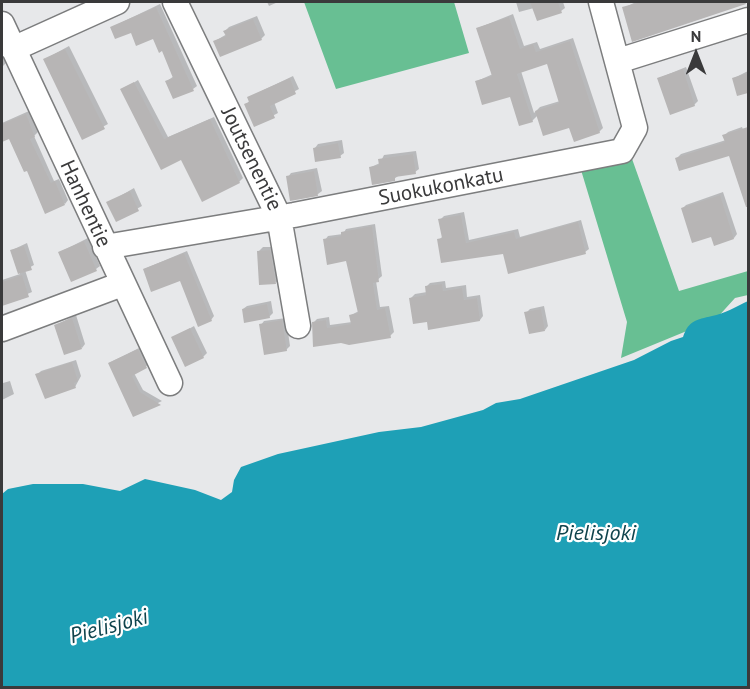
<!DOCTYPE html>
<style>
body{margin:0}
#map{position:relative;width:750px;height:689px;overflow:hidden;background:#e7e8ea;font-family:"PT Sans",sans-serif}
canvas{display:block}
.frame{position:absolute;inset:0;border:3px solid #3a3a3b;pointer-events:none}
.north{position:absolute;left:666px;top:24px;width:60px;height:60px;-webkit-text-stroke:4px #fff;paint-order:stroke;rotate:0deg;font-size:16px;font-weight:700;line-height:24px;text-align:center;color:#3a3a3b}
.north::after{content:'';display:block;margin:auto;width:21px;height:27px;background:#3a3a3b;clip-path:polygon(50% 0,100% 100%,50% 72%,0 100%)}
</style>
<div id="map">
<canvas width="750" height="689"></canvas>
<div class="frame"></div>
<div class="north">N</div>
</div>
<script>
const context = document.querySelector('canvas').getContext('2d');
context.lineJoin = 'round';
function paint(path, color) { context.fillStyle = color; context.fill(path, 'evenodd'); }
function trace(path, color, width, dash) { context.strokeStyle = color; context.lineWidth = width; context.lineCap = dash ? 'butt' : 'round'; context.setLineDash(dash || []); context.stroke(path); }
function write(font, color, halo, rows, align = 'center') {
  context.font = font + ' "PT Sans",sans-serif'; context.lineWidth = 4.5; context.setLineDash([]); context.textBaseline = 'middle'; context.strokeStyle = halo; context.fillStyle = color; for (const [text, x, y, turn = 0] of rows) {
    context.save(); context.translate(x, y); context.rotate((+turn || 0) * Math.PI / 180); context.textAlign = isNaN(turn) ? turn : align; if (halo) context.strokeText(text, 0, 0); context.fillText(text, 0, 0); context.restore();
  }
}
paint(new Path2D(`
 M304,2H454L469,53L336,89Z
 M631,156L679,291L748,271V295L735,298L716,319L621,358L627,322L581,170Z`), '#68bf93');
paint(new Path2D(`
 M748,301V687H2V494L8,489L33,484H83L120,491L145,479L195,490L221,500L232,492L234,480L241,467L278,454L379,432L421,427L483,410L496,403L520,399L634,360L671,341L683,337C689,320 696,320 712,316C724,314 737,306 748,301Z`), '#1ea0b6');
paint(new Path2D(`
 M267,2H278L269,6Z
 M516,2H563L565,8L561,11L534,8L519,12Z
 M636,2H748L633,40L623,8Z
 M160,4L197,86L193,89L167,81L174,76L163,49L153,37L112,27Z
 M513,14L524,46L537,42L540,49L573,38L603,128L599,132L538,115L532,121L511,95L477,81L493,74L478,28ZM548,62L560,101L540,107L534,113L521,71Z
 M257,16L265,35L261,39L215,41L227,34L225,31L229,27Z
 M69,46L108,124L82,138L45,59Z
 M2,53L6,63L2,67Z
 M686,67L698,101L694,105L659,78Z
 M748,71V91L738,94L734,78Z
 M293,76L299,89L274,102L278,113L255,125L246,105L250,100L249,97Z
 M138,80L168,137L214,117L243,178L239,182L182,158L162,168L122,90Z
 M29,111L38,132L34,136L54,181L59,179L68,200L65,204L28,169L9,137L2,140V123Z
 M742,127L748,142V190L742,192L730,154L677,158L681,154L726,140L724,136L728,132Z
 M342,140L344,153L340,156L315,148L318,144Z
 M416,151L419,169L415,172L398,176L394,179L371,167L380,163L384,155Z
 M317,168L322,191L318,194L292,199L288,177L291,173Z
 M134,188L142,206L116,220L108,203Z
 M723,192L737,234L734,238L712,235L682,209L686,205Z
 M464,212L469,240L518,229L520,237L581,220L589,249L585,252H504L439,240L443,236L440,220L444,216Z
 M375,224L382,276L376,281L380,307L389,306L394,332L390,336L349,343L313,323L317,319L329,317L330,325L352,322L351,315L359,311L348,260L325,240L328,236L343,234L346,229Z
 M88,238L100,266L96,269L60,252Z
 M27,243L34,265L25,270L32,292L2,305V280L20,274L12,250Z
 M263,247H274L279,279L276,283L259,251Z
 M187,251L214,316L211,320L180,279L144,269Z
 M445,281L446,288L466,285L467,297L480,295L483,316L480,320L428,321L411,298L415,294L427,292L426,287L430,283Z
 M271,301L273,313L269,317L243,309L247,306Z
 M544,306L548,326L545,330L526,313L530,309Z
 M76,315L85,344L82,348L56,325Z
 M286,318L290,346L286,350L261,325L264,321Z
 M194,326L207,353L203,357L173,338Z
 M141,347L150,364L134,373L143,390L162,401L134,415L109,363Z
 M76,360L81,376L75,387L37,375L41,371Z
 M2,377L3,383L10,381L14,394L2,400Z`), '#0003');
paint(new Path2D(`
 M530,2H558L562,13L537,21Z
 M641,2H745L746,4L632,42L622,7Z
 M156,7L194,91L173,99L165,81L173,78L162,51L159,53L153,39L136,46L131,33L115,39L110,27Z
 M509,17L520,49L533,44L536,52L570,41L600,133L574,142L569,128L543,136L535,111L559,103L547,64L517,74L533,122L519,126L510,97L482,105L475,81L492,76L476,28Z
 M253,19L262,40L220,57L213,41L226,36L223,31Z
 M65,49L105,129L82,140L43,59Z
 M683,69L695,106L670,115L657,78Z
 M748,73V93L737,96L732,78Z
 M290,78L296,94L270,106L275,118L254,127L244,104L249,102L247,97Z
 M134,82L164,139L210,119L240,183L202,202L181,160L161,170L120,89Z
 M26,114L35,137L30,139L51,183L55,181L65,205L45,214L27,171L24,172L9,139L2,142V124Z
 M748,127V207H746L729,156L679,171L675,158L725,142L722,135Z
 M338,143L341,158L315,162L313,148Z
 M413,154L416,174L395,177V181L372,185L369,167L379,165L378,159Z
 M314,171L318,196L290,201L286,176Z
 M130,191L139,211L116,222L106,202Z
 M720,195L734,239L714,246L711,237L692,243L681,208Z
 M461,215L466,243L514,232L516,239L578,222L586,254L508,274L503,254L441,263L437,239L442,238L438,219Z
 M372,226L379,282L373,283L377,310L385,308L391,338L349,345L341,343L313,347L312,322L326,320L327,328L351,324L349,315L358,313L346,261L327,265L323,239L341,236V232Z
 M84,241L97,271L71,282L58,252Z
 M24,246L32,270L18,274L10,250Z
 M270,250L276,284L259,285L257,251Z
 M184,253L212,321L198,327L180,281L151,292L143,269Z
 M22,275L29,297L2,306V282Z
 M442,284L443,291L462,288L464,300L477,298L480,321L428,330L427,322L413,324L409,298L426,295L425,286Z
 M267,304L270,318L244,323L242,309Z
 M541,309L545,331L529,334L524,312Z
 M72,318L82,349L64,355L54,325Z
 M282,320L287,351L264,355L259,324Z
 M190,328L204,358L185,367L171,337Z
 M138,349L147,368L132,376L140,392L161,405L133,417L108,363Z
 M72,362L78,381L74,383L76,388L45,399L35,374Z`), '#b7b5b5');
const minor = new Path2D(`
 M175,2L279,217L298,326
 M2,24L170,383
 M13,49L117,2
 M618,61L748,20
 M105,247L294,215L622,151L635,128L601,2
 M2,329L122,284`);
trace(minor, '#7c7d7e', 27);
trace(minor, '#fff', 24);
write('21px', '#3a3a3b', '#fff', [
 ["Joutsenentie",251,159,64],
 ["Suokukonkatu",441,187,-11],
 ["Hanhentie",85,204,65]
]);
write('italic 22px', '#0f444d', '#fff', [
 ["Pielisjoki",596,534],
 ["Pielisjoki",109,627,-15]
]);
</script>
